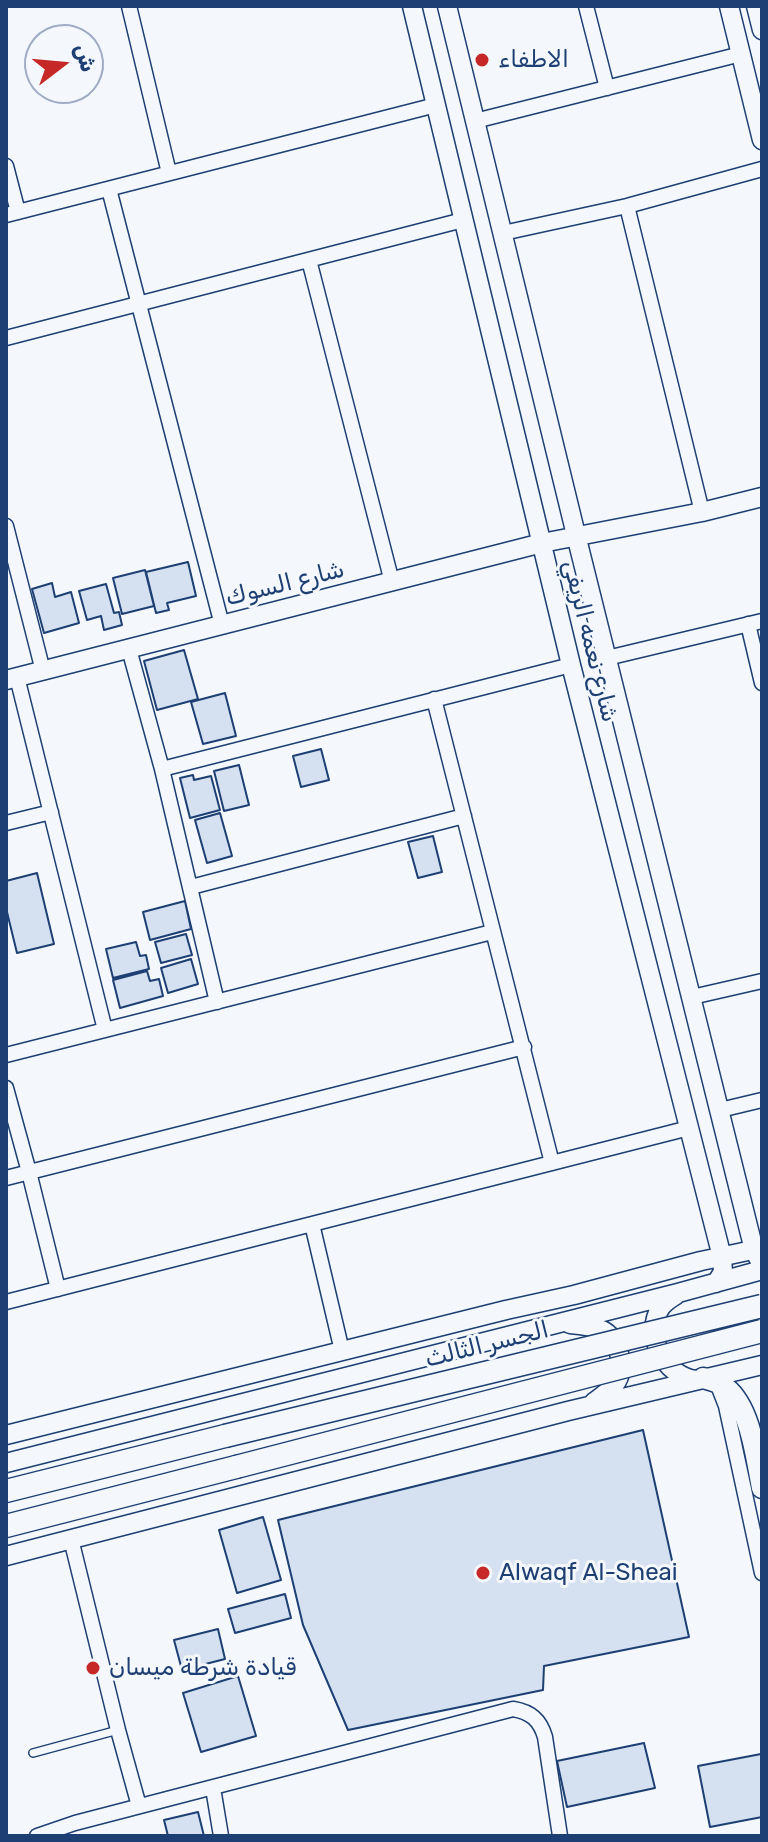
<!DOCTYPE html>
<meta charset="utf-8">
<style>
body{margin:0}
#map{position:relative;width:768px;height:1842px;overflow:hidden;background:#f4f7fb;font-family:Rubik,"Noto Sans Arabic",sans-serif}
canvas{display:block}
.frame{position:absolute;inset:0;border:8px solid #1d3f73;pointer-events:none}
.north{position:absolute;left:24px;top:24px;width:80px;height:80px;box-sizing:border-box;background:#f4f7fb;border:2px solid #9eadc5;border-radius:50%;rotate:74deg;font-size:22px;font-weight:700;line-height:32px;text-align:center;color:#1d3f73}
.north::after{content:'';display:block;margin:auto;width:28px;height:36px;background:#c62828;clip-path:polygon(50% 0,100% 100%,50% 72%,0 100%)}
</style>
<div id="map">
<canvas width="768" height="1842"></canvas>
<div class="frame"></div>
<div class="north">ش</div>
</div>
<script>
const context = document.querySelector('canvas').getContext('2d');
context.lineJoin = 'round';
function paint(path, color) { context.fillStyle = color; context.fill(path, 'evenodd'); }
function trace(path, color, width, dash) { context.strokeStyle = color; context.lineWidth = width; context.lineCap = dash ? 'butt' : 'round'; context.setLineDash(dash || []); context.stroke(path); }
function write(font, color, halo, rows, align = 'center') {
  context.font = font + ' Rubik,"Noto Sans Arabic",sans-serif'; context.lineWidth = 6; context.setLineDash([]); context.textBaseline = 'middle'; context.strokeStyle = halo; context.fillStyle = color; for (const [text, x, y, turn = 0] of rows) {
    context.save(); context.translate(x, y); context.rotate((+turn || 0) * Math.PI / 180); context.textAlign = isNaN(turn) ? turn : align; if (halo) context.strokeText(text, 0, 0); context.fillText(text, 0, 0); context.restore();
  }
}
const building = new Path2D(`
 M188,562L196,596L167,603L169,610L156,613L146,572Z
 M145,570L154,606L122,614L113,578Z
 M52,583L55,597L71,592L79,623L44,633L32,589Z
 M106,584L114,613L119,612L122,625L104,630L101,616L87,620L79,591Z
 M184,650L198,699L157,710L144,661Z
 M225,693L236,736L203,744L191,702Z
 M321,749L329,780L301,787L293,756Z
 M239,765L249,805L224,811L214,771Z
 M193,775L194,780L211,776L220,810L190,818L180,778Z
 M220,813L232,856L207,863L195,820Z
 M433,836L442,872L418,878L408,842Z
 M37,873L54,944L17,953L6,908V881Z
 M185,901L191,929L150,940L143,912Z
 M186,934L192,955L161,963L155,942Z
 M136,942L140,956L146,955L149,969L113,978L106,949Z
 M191,959L198,984L168,993L161,968Z
 M147,971L150,981L159,979L163,996L120,1008L113,980Z
 M643,1430L689,1637L544,1666L543,1690L348,1730L303,1625L278,1520Z
 M263,1517L281,1580L237,1593L219,1530Z
 M285,1594L291,1618L235,1633L228,1609Z
 M218,1629L225,1659L182,1670L174,1640Z
 M238,1676L256,1736L201,1752L183,1693Z
 M644,1743L655,1788L567,1807L557,1761Z
 M761,1754L762,1817L710,1827L698,1766Z
 M198,1812L204,1836H168L164,1820Z`);
paint(building, '#d5e0f0');
trace(building, '#1d3f73', 2);
const service = new Path2D(`
 M33,1753L118,1730`);
const minor = new Path2D(`
 M129,6L169,173
 M586,6L607,88
 M475,121L741,54
 M6,166L18,212
 M109,189L222,625
 M627,206L702,512
 M6,215L436,105
 M503,233L627,206L762,169
 M309,260L392,582
 M6,338L463,220
 M6,526L43,671
 M748,624L762,683
 M129,649L162,769L217,1002
 M607,658L762,621
 M17,677L105,1030
 M434,699L552,1163
 M162,769L571,665
 M6,823L51,812
 M191,887L464,816
 M692,997L762,981
 M6,1055L492,932
 M6,1088L29,1172L58,1289
 M720,1110L762,1100
 M6,1178L524,1047
 M312,1224L342,1351
 M6,1302L689,1128
 M719,1388L726,1406L762,1573
 M71,1539L118,1730L139,1806
 M213,1788L221,1836
 M37,1836L75,1823L513,1709C531,1712 540,1720 545,1737L560,1836`);
const tertiary = new Path2D(`
 M412,6L571,665L722,1257L723,1272L716,1283
 M447,6L577,539L754,1250L762,1265
 M729,6L762,140
 M756,6L762,30
 M6,680L542,543L702,512L762,497
 M676,1295C671,1298 665,1302 661,1307C643,1335 664,1376 696,1380
 M570,1324C581,1325 592,1326 602,1330C618,1338 626,1365 617,1381C612,1390 602,1396 594,1402
 M6,1435L506,1310L574,1295L701,1261L762,1248
 M6,1463L678,1293L762,1270
 M6,1556L568,1411L762,1365`);
const secondary = new Path2D(`
 M703,1378C711,1380 720,1382 726,1388C751,1408 756,1458 762,1488`);
const primary = new Path2D(`
 M6,1491L225,1436
 M6,1526L236,1467`);
trace(service, '#1d3f73', 10);
trace(minor, '#1d3f73', 17);
trace(tertiary, '#1d3f73', 21);
trace(secondary, '#1d3f73', 23);
trace(primary, '#1d3f73', 25);
trace(service, '#f4f7fb', 7);
trace(minor, '#f4f7fb', 14);
trace(tertiary, '#f4f7fb', 18);
trace(secondary, '#f4f7fb', 20);
trace(primary, '#f4f7fb', 22);
const primaryBridge = new Path2D(`
 M225,1436L762,1306
 M236,1467L762,1331`);
trace(primaryBridge, '#1d3f73', 25, []);
trace(primaryBridge, '#f4f7fb', 22);
for (const [x, y, r, color] of [
 [482,60,8,"#c62828"],
 [483,1573,8,"#c62828"],
 [93,1668,8,"#c62828"]
]) { const dot = new Path2D(); dot.arc(x, y, r, 0, 2 * Math.PI); context.fillStyle = color; context.fill(dot); trace(dot, '#f4f7fb', 3); }
write('24px', '#1d3f73', '#f4f7fb', [
 ["الاطفاء",498,60],
 ["Alwaqf Al-Sheai",499,1573],
 ["قيادة شرطة ميسان",109,1668]
], 'left');
write('24px', '#1d3f73', '#f4f7fb', [
 ["شارع السوك",285,584,-14],
 ["شارع نعمه الريفي",590,641,76],
 ["الجسر الثالث",487,1345,-14]
]);
</script>
